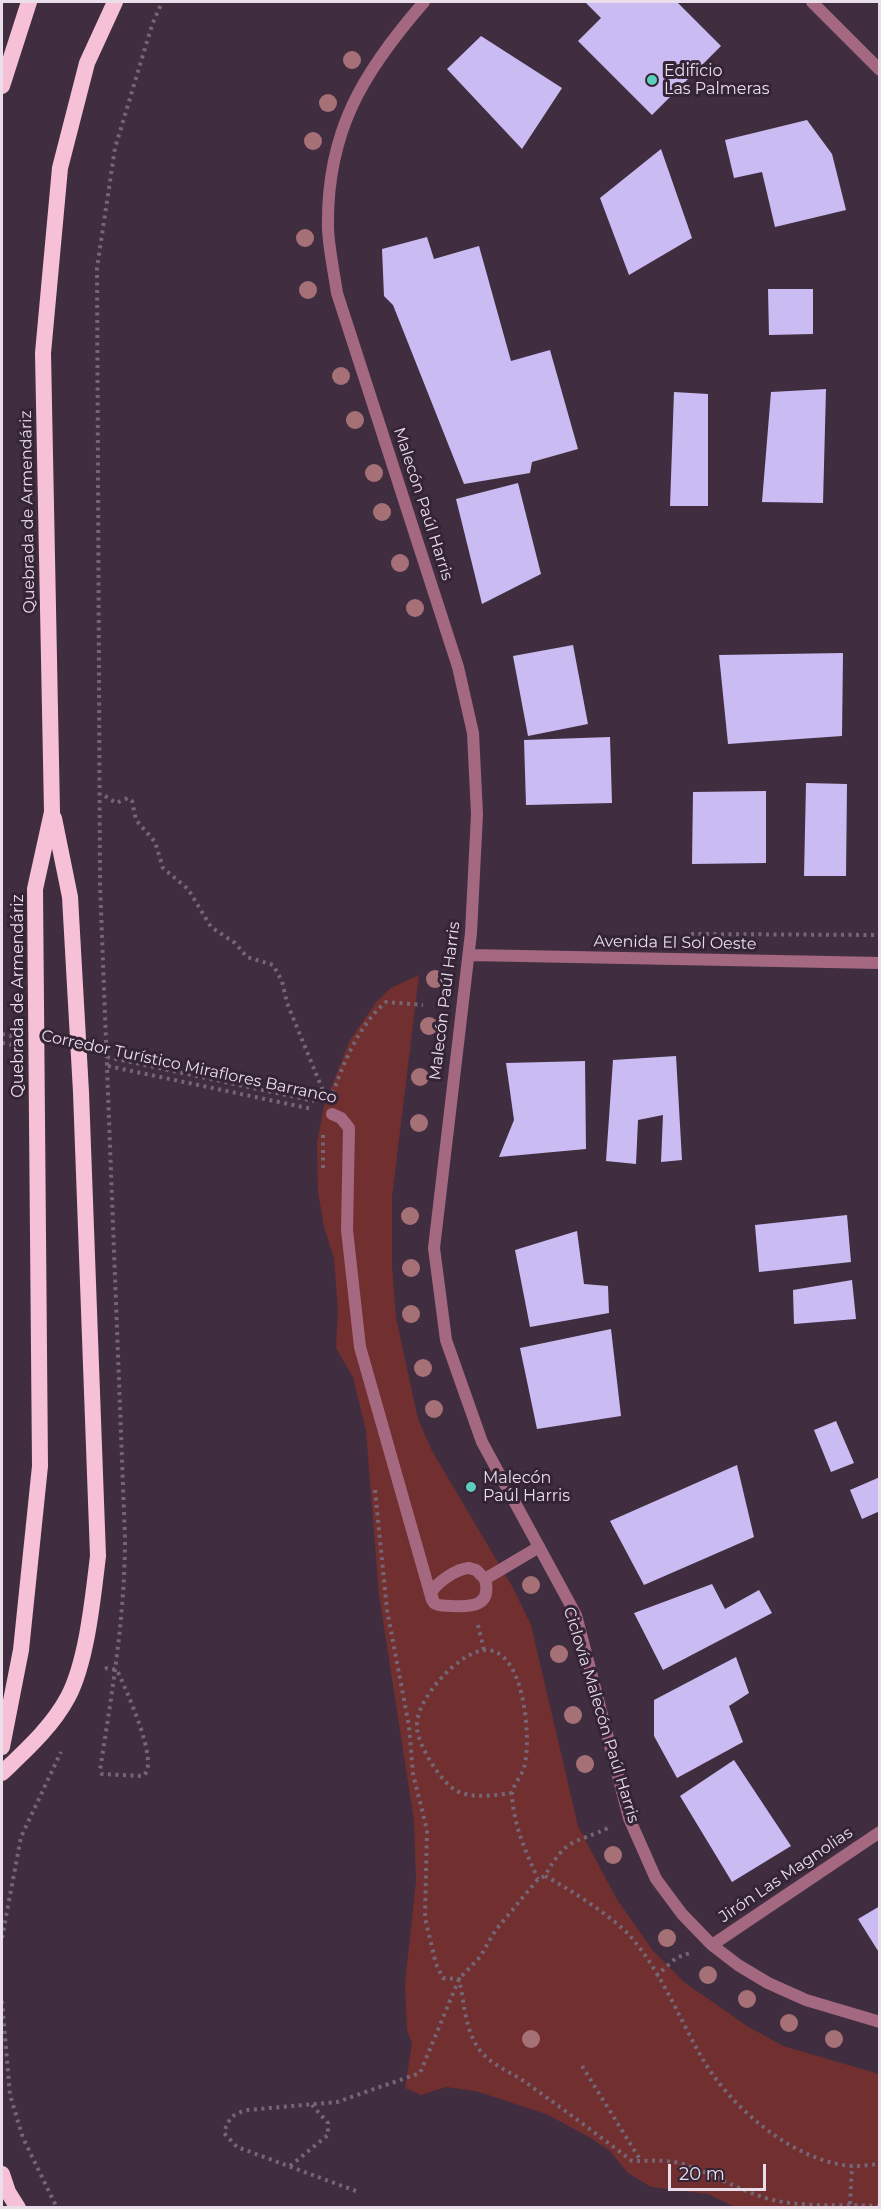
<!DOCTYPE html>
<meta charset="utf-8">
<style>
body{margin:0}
#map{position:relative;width:881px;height:2209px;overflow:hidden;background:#402e40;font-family:Montserrat,sans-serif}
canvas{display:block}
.frame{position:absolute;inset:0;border:3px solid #e9dee9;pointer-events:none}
.scale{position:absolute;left:668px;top:2164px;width:98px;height:27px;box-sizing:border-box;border:3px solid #e9dee9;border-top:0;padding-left:8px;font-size:18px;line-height:21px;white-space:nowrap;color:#e9dee9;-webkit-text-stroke:4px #352436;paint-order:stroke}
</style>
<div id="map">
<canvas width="881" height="2209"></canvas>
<div class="frame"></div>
<div class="scale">20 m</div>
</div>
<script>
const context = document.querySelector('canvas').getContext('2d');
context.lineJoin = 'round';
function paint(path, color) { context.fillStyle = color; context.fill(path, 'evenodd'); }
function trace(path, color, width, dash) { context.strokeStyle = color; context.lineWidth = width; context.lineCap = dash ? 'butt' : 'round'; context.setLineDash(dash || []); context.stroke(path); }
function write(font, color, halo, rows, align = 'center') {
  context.font = font + ' Montserrat,sans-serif'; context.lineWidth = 6; context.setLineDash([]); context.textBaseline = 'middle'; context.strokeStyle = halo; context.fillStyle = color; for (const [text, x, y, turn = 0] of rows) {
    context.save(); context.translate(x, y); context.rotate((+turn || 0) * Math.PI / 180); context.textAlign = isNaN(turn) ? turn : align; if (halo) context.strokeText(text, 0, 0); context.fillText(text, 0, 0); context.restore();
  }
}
paint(new Path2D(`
 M419,975L392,1197V1265L396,1318L418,1419L432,1451L512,1586L531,1625L578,1826L616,1898L654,1952L684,1982L747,2026L783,2046L879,2074V2207H735L708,2194L651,2187L628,2173L610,2151L591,2138L546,2114L476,2091L446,2087L421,2095L405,2088L412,2044L407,2030L405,1984L416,1881L414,1821L379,1594L366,1431L353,1377L336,1348L338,1311L334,1258L324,1227L318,1191L317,1143L324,1106L350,1040L377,1001L391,988Z`), '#712f2f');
paint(new Path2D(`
 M585,2H677L721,46L652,115L578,41L601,18Z
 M481,36L562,88L522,149L447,69Z
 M807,120L832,154L846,210L775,227L762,172L734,178L725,140Z
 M661,149L692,238L629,275L600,198Z
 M427,237L434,259L479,246L511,361L550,350L578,449L532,462L530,473L464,484L393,305L384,296L382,249Z
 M768,289H813V334L769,335Z
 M826,389L823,503L762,502L771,392Z
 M674,392L708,394V506H670Z
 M518,483L541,574L482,604L456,499Z
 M573,645L588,724L528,736L513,656Z
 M843,653L842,736L728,744L719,655Z
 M610,737L612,803L526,805L524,740Z
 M806,783L847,784L846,876H804Z
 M766,791V863L692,864L693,792Z
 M676,1056L682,1160L661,1162L663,1115L638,1120L636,1164L606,1161L613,1060Z
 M585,1061L586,1149L499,1157L514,1120L506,1063Z
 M847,1215L851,1262L759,1272L755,1225Z
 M577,1231L584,1284L608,1286L609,1313L530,1327L515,1250Z
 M852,1280L856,1319L794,1324L793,1290Z
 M611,1329L621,1416L537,1429L520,1348Z
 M836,1421L854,1463L831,1472L814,1430Z
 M737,1465L754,1537L644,1585L610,1521Z
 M880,1477V1511L862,1519L850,1490Z
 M712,1584L725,1609L759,1590L772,1613L663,1670L634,1613Z
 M736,1657L749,1693L729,1706L743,1742L677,1778L654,1736V1700Z
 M734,1760L791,1846L732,1882L680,1796Z
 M880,1906V1954L858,1919Z`), '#cabcf2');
trace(new Path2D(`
 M105,796L116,803L128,798L132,801L136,820L155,842L163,868L188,889L211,927L235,943L247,957L273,965L282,981L287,1003L324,1093
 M691,934L880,935
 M2,1034L12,1036
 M2,1043L13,1045
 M107,1057L314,1101
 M108,1066L312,1109
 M333,1093C344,1061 360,1024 386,1002L423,1005
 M323,1135V1169
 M375,1490L387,1610L409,1726L413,1774L427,1830L425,1918L436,1964L443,1978L459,1979C465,2004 464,2031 482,2053C495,2067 513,2073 528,2084C563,2109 598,2135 632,2161C649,2161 665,2159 683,2164C714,2174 741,2192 773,2200C808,2208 844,2204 880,2206
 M478,1625L484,1650
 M105,1669L107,1668L117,1670C125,1688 161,1764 143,1776L102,1774L100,1770C112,1693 125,1616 125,1538L100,884L97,268L115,148L152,25L162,2
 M512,1793C496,1795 473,1799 457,1791C441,1783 418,1745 417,1728C414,1701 458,1652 485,1650C525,1648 532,1741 524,1768C521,1777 511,1787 512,1797C515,1829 525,1850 538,1879
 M545,1876C568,1888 613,1917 630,1936C661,1971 679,2018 702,2058C730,2107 794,2162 852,2166C861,2166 871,2165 880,2164
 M2,1938L21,1837L61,1752
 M656,1976L676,1958L690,1953
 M2,2001L10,2095L23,2138L57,2208
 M582,2066L641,2161
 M290,2166L328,2135V2123L312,2105
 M356,2191L237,2147L224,2133C228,2119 233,2113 248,2110L337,2102L420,2073L459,1979L480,1957L495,1931L538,1879L545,1876C567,1836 573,1845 610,1827
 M850,2204L852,2166`), '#756675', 4, [3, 4.5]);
trace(new Path2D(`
 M332,1114L341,1118L349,1128L347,1230L360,1347L432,1600
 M469,1568L476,1570L485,1579C492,1606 472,1607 453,1606C445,1605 440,1607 434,1603L431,1593C437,1582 456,1569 469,1568Z
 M485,1579L539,1547`), '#a56881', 12);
trace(new Path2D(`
 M424,2C363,72 326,132 328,229C329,250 334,272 337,293L458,667L473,733L477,814L471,933L434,1248L446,1340L482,1442L576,1615L629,1818L656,1879L682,1914L712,1945L738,1965L768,1983L806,2000L880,2022
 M470,955L880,963
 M712,1945L880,1832`), '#a56881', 12);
trace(new Path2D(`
 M812,2L880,70`), '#a56881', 12);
trace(new Path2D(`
 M2,86L29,2
 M2,1747L21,1650L40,1466L35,889L52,812L43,353L60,168L87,63L115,2
 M2,1773C26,1750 52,1727 68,1697C87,1661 93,1597 98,1556L81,1092L70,897L54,818
 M2,2174L8,2192L18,2208`), '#f6c1d6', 16);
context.fillStyle = '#a57177';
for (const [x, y] of [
 [352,60],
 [328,103],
 [313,141],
 [305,238],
 [308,290],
 [341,376],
 [355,420],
 [374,473],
 [382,512],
 [400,563],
 [415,608],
 [435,979],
 [429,1026],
 [420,1077],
 [419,1123],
 [410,1216],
 [411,1268],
 [411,1314],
 [423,1368],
 [434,1409],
 [531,1585],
 [559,1654],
 [573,1715],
 [585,1764],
 [613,1855],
 [667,1938],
 [708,1975],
 [747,1999],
 [789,2023],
 [531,2039],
 [834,2039]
]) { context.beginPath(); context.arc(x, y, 9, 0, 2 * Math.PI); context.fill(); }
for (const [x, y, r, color] of [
 [652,80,6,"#5bcebc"],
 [471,1487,6,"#5bcebc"]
]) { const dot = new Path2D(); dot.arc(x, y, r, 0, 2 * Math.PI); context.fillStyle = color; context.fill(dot); trace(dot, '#352436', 2); }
write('16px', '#e9dee9', '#352436', [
 ["Edificio",664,71],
 ["Las Palmeras",664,89],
 ["Malecón",483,1478],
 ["Paúl Harris",483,1496]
], 'left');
write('16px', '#e9dee9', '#352436', [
 ["Malecón Paúl Harris",423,504,72],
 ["Quebrada de Armendáriz",28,512,-91],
 ["Avenida El Sol Oeste",675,943,1],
 ["Quebrada de Armendáriz",18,996,-90],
 ["Malecón Paúl Harris",445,1001,-83],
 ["Corredor Turístico Miraflores Barranco",189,1067,12],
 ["Ciclovía Malecón Paúl Harris",601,1715,73],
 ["Jirón Las Magnolias",786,1875,-34]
]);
</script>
